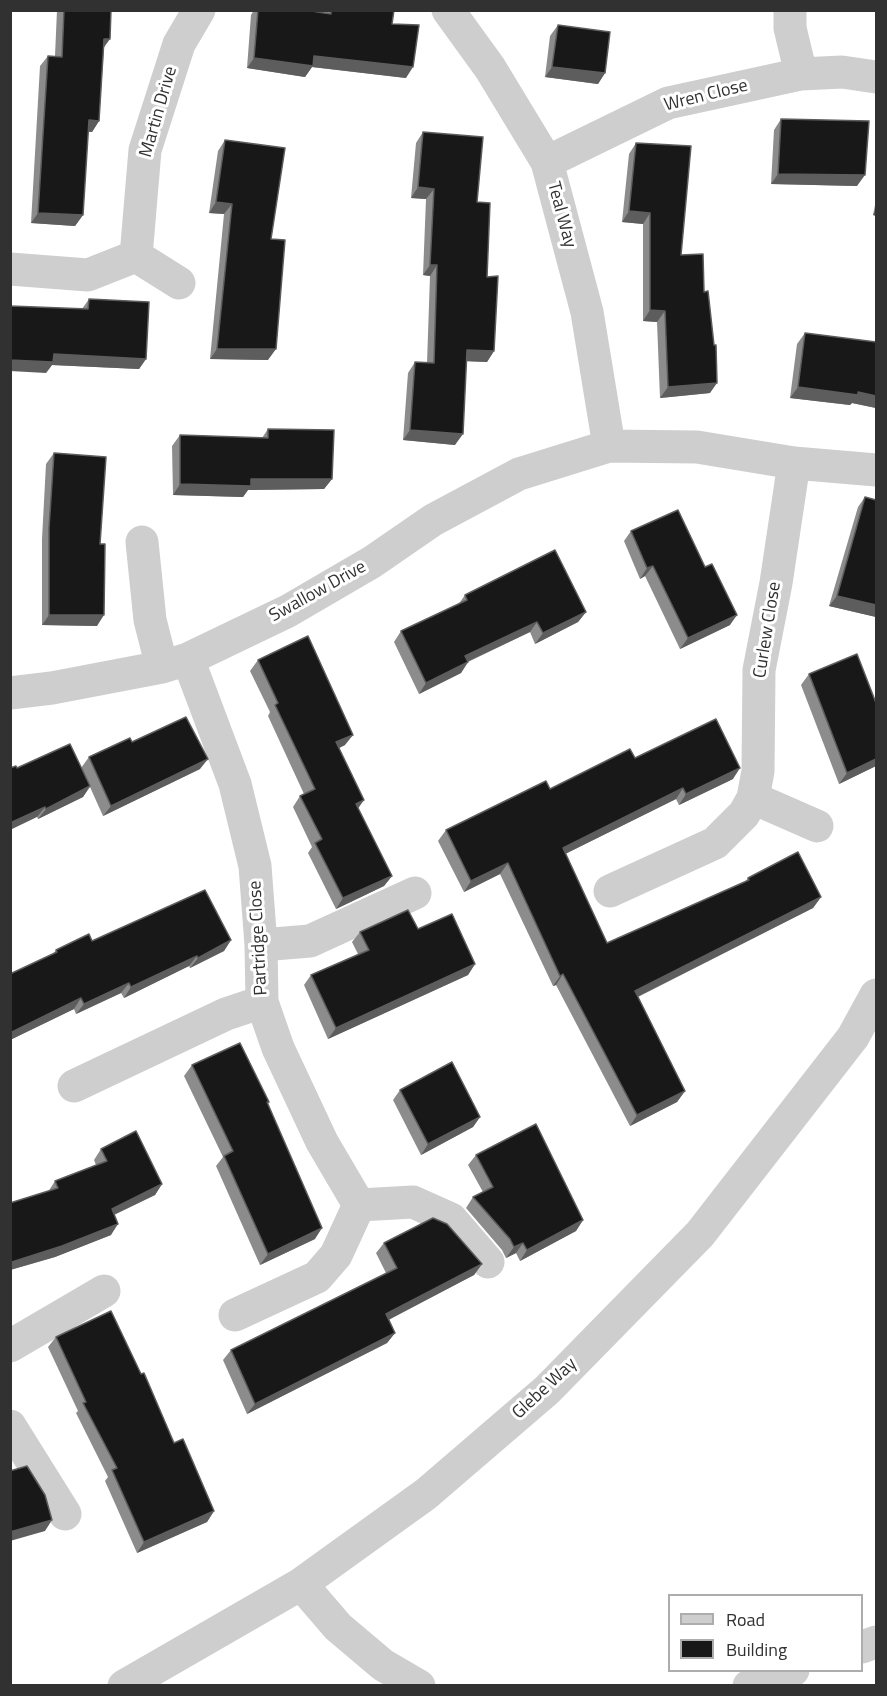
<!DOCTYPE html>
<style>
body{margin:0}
#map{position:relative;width:887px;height:1696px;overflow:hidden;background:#fff;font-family:"Titillium Web",sans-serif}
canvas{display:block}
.frame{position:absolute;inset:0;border:12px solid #313131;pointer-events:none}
.legend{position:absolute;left:668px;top:1594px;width:195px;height:78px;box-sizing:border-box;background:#fff;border:2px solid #adadad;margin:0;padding:8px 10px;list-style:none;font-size:18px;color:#313131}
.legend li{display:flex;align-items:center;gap:12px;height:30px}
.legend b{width:30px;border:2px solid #adadad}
</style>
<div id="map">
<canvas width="887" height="1696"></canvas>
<div class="frame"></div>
<ul class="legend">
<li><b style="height:8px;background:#cecece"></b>Road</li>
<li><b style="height:16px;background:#181818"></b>Building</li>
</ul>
</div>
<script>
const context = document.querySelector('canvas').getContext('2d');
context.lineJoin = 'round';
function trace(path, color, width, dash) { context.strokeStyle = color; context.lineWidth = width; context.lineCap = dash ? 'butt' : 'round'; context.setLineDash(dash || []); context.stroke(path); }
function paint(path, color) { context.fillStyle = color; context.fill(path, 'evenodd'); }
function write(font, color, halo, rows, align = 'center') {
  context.font = font + ' "Titillium Web",sans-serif'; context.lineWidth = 6; context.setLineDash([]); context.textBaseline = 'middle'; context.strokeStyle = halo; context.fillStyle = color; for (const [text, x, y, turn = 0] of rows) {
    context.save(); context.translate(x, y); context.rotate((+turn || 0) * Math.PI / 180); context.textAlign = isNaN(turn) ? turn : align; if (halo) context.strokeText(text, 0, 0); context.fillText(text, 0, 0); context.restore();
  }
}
trace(new Path2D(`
 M448,10L490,68L547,162L587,312L609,446
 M790,10V28L801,74
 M547,162L668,103L801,74L842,72L876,77
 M136,256L145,150L179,44L199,10
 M10,269L88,275L136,256L179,283
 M142,542L150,620L162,667
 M188,659L235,784L255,866L261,945L262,1002L278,1048L322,1142L359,1205
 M10,693L52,688L162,667L188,659L288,611L372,562L433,520L519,474L609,446L697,447L794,463L876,470
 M753,798L817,826
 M610,891L715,843L744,814L753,798L758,771L759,670L776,583L794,463
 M261,945L310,941L415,893
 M74,1086L226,1014L262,1002
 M235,1315L317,1277L336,1255L359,1205L413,1202L451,1219L488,1262
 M10,1346L104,1291
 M10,1426L65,1514
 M301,1584L338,1627L383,1665L419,1686
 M862,1647L876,1642
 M124,1686L301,1584L426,1494L547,1390L700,1234L853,1037L876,995
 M749,1686L793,1670`), '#cecece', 33);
paint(new Path2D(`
 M57,10H111L104,48L99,121L92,132H88L83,215L75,226L31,223L40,66L48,56H55Z
 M254,10L325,13L327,10H394L392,24L406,78L312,67L305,77L247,68L251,15Z
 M558,25L605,73L598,84L545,77L550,36Z
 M781,119L857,186L771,184L774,130Z
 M423,132L477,202L487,277L494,351L487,362L467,361L455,445L403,440L408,373L415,362L427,363L430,276L423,275L426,199L411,198L416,143Z
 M225,140L271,239L268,360L210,359L224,214L209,213L218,151Z
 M636,143L681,255L704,292L710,393L660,398L657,322L643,321V224L622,222L629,154Z
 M876,200V216L873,215Z
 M89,299L146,359L139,369L52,365L46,373L82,309Z
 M805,333L876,342V408L852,403L850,405L790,398L797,344Z
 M268,429L332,479L324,489L248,490L243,497L173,495L172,446L180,435L262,438Z
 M54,453L100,544L97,626L42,625V539L46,464Z
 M865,497L876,617L829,606L858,507Z
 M631,531L730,625L680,649L645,576L640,579L624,541Z
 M465,595L586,612L578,622L535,644L530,632L468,662L461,673L419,694L394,642L401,631L458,605Z
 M258,660L345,745L339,748L358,808L392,876L384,886L336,909L308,853L312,847L293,807L300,796L304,794L268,716L270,712L250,671Z
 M809,674L876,766L839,784L801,685Z
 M132,742L200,769L103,816L90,787L83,797L38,819L17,768H81L89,757Z
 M733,779L679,805L676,799L565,854L607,943L745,882L748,878L821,897L813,908L638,997L685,1091L677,1102L630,1126L556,985L553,986L500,874L464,892L438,841L446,830L550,789Z
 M418,929L475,964L468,975L328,1039L304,985L311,975L358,954L352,942L360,932Z
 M231,940L224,951L190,968L189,966L124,998L121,993L76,1014L74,1009L10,1040V974L53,954L56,950L92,941Z
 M192,1065L269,1102L268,1104L315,1239L260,1265L216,1166L223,1157L184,1076Z
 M400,1090L480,1117L473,1127L421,1155L393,1100Z
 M101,1149L162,1184L155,1195L114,1215L111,1235L55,1257L10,1270V1203L48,1192L55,1181L96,1165L94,1160Z
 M476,1155L583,1220L576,1231L520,1261L516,1253L506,1258L502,1250L466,1208L473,1197L483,1192L468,1165Z
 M384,1243L482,1264L474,1275L389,1319L395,1333L387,1343L247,1414L223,1360L231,1350L386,1273L376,1253Z
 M56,1337L141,1374L174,1443L214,1511L207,1522L137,1553L105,1481L108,1477L76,1413L78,1411L48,1347Z`), '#8c8c8c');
paint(new Path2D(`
 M104,39H110L102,50Z
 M314,56L413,67L406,78L312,67L305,77L247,68L254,58Z
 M552,67L605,73L598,84L545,77Z
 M89,120L99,121L92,132L82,131Z
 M778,174L865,175L857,186L771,184Z
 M418,187L434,189L426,199L411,198Z
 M216,202L232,204L224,214L209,213Z
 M876,209V216L873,215Z
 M629,211L650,213L643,224L622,222Z
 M38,213L83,215L75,226L31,223Z
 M430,265H437L430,276L423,275Z
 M650,310L665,311L657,322L643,321Z
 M217,349H276L268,360L210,359Z
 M467,350L494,351L487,362L460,361Z
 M54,354L146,359L139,369L52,365L46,373L10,371V360Z
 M717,383L710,393L660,398L668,387Z
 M798,387L858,392L876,396V408L852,403L850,405L790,398Z
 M410,430L463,434L455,445L403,440Z
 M251,479H332L324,489L248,490L243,497L173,495L180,484Z
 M653,566L645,576L640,579L647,568Z
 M837,596L876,605V617L829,606Z
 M586,612L578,622L535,644L543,633Z
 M49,615H104L97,626L42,625Z
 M737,615L730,625L680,649L688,638Z
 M537,622L530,632L458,666L465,656Z
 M468,662L461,673L419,694L426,683Z
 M353,735L345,745L329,753L336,742Z
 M208,759L200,769L103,816L111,806Z
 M876,759V766L839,784L847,773Z
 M740,768L733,779L679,805L686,794Z
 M90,786L83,797L38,819L46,809Z
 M683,788L676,799L555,859L563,848Z
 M364,800L357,810L356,804Z
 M45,807L37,817L10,830V823Z
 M508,863L500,874L464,892L471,881Z
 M392,876L384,886L336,909L343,898Z
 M821,897L813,908L627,1002L635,991Z
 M231,940L224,951L190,968L198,958Z
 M197,956L189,966L124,998L131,987Z
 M475,964L468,975L328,1039L336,1028Z
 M563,974L556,985L553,986L560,976Z
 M129,983L121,993L76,1014L84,1004Z
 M81,998L74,1009L10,1040V1033Z
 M685,1091L677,1102L630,1126L637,1115Z
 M480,1117L473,1127L421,1155L428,1144Z
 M162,1184L155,1195L105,1219L112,1209Z
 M583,1220L576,1231L520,1261L527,1250Z
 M118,1224L111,1235L55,1257L10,1270V1264L12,1262Z
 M322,1228L315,1239L260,1265L268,1254Z
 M523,1243L516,1253L506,1258L514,1247Z
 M482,1264L474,1275L379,1325L386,1314Z
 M395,1333L387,1343L247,1414L255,1404Z
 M214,1511L207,1522L137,1553L144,1542Z
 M52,1520L45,1531L10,1541V1532Z`), '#5d5d5d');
const building = new Path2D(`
 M64,10H111L110,39H104L99,121L89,120L83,215L38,213L48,56L62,57Z
 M258,10H305L331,14V10H394L392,24L419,25L413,67L314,56L313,66L254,58Z
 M558,25L610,32L605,73L552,67Z
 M781,119L869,121L865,175L778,174Z
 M423,132L483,137L477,202L490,203L487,277L498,276L494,351L467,350L463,434L410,430L415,362L434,363L437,265H430L434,189L418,187Z
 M225,140L285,148L271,239L285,240L276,349H217L232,204L216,202Z
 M636,143L691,146L681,255L703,254L704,292L708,291L714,345H716L717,383L668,387L665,311L650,310V213L629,211Z
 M89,299L149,302L146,359L54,354L53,362L10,360V306L88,309Z
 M805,333L876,342V396L858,392V395L798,387Z
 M268,429L334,430L332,479H251V486L180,484V435L268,438Z
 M54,453L106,457L100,544H105L104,615H49V528Z
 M865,497L876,500V605L837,596Z
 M678,510L705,567L712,564L737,615L688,638L653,566L647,568L631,531Z
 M555,550L586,612L543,633L537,622L465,656L468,662L426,683L401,631L467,600L465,595Z
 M308,636L353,735L336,742L364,800L356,804L392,876L343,898L315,843L322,839L300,796L315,789L275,705L278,703L258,660Z
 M857,654L876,703V759L847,773L809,674Z
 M186,717L208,759L111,806L89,757L130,738L132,742Z
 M716,719L740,768L686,794L683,788L563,848L607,943L749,880L748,878L798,852L821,897L635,991L685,1091L637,1115L563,974L560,976L508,863L471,881L446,830L546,781L550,789L630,749L635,758Z
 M70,744L90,786L46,809L45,807L10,823V768L16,766L17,768Z
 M205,890L231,940L198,958L197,956L131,987L129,983L84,1004L81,998L10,1033V974L57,952L56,950L89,934L92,941Z
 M408,910L418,929L452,914L475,964L336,1028L311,975L369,950L360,932Z
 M240,1043L269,1102H267L322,1228L268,1254L224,1156L233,1151L192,1065Z
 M452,1062L480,1117L428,1144L400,1090Z
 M536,1124L583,1220L527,1250L523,1243L514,1247L510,1239L473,1197L493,1187L476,1155Z
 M136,1131L162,1184L112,1209L118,1224L62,1246L12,1262L10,1259V1203L58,1188L55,1181L107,1161L101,1149Z
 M433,1218L447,1224L482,1264L386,1314L395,1333L255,1404L231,1350L397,1268L384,1243Z
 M111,1311L141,1374L144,1373L174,1443L183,1439L214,1511L144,1542L112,1470L117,1468L83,1403L86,1402L56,1337Z
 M27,1466L45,1495L52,1520L10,1532V1471Z`);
paint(building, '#181818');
trace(building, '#5d5d5d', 1.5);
write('18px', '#313131', '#fff', [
 ["Wren Close",706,96,-14],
 ["Martin Drive",159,112,-74],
 ["Teal Way",561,215,75],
 ["Swallow Drive",318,592,-29],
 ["Curlew Close",768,630,-81],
 ["Partridge Close",259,938,-93],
 ["Glebe Way",545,1389,-43]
]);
</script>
